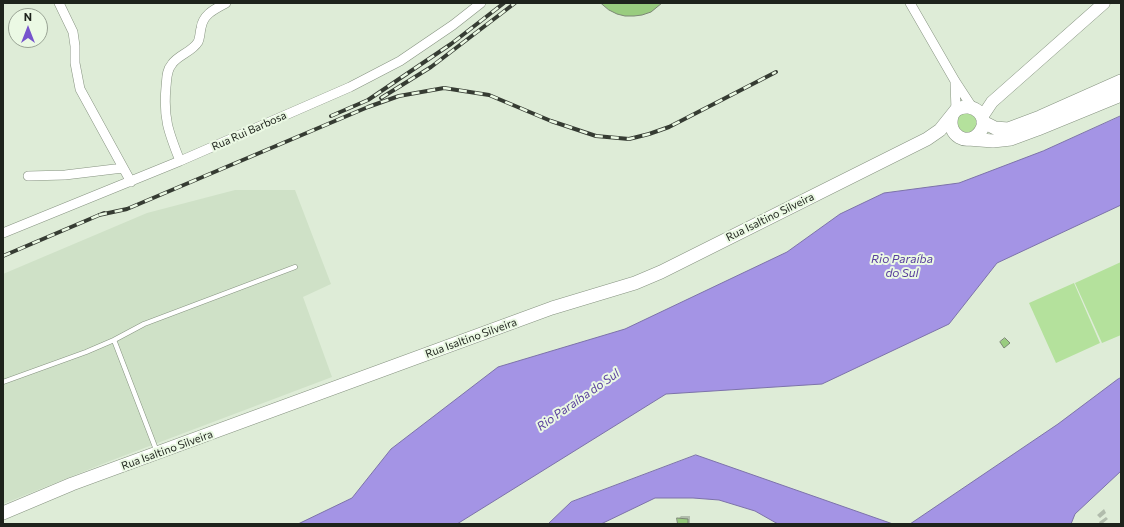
<!DOCTYPE html>
<meta charset="utf-8">
<style>
body{margin:0}
#map{position:relative;width:1124px;height:527px;overflow:hidden;background:#deecd7;font-family:Commissioner,sans-serif}
canvas{display:block}
.frame{position:absolute;inset:0;border:4px solid #1e231c;pointer-events:none}
.north{position:absolute;left:8px;top:8px;width:40px;height:40px;box-sizing:border-box;background:#ebf9e4;border:1px solid #99a394;border-radius:50%;rotate:0deg;font-size:11px;font-weight:700;line-height:16px;text-align:center;color:#1e231c}
.north::after{content:'';display:block;margin:auto;width:14px;height:18px;background:#7654cd;clip-path:polygon(50% 0,100% 100%,50% 72%,0 100%)}
</style>
<div id="map">
<canvas width="1124" height="527"></canvas>
<div class="frame"></div>
<div class="north">N</div>
</div>
<script>
const context = document.querySelector('canvas').getContext('2d');
context.lineJoin = 'round';
function paint(path, color) { context.fillStyle = color; context.fill(path, 'evenodd'); }
function trace(path, color, width, dash) { context.strokeStyle = color; context.lineWidth = width; context.lineCap = dash ? 'butt' : 'round'; context.setLineDash(dash || []); context.stroke(path); }
function write(font, color, halo, rows, align = 'center') {
  context.font = font + ' Commissioner,sans-serif'; context.lineWidth = 4; context.setLineDash([]); context.textBaseline = 'middle'; context.strokeStyle = halo; context.fillStyle = color; for (const [text, x, y, turn = 0] of rows) {
    context.save(); context.translate(x, y); context.rotate((+turn || 0) * Math.PI / 180); context.textAlign = isNaN(turn) ? turn : align; if (halo) context.strokeText(text, 0, 0); context.fillText(text, 0, 0); context.restore();
  }
}
paint(new Path2D(`
 M235,190H295L331,284L303,297L332,377L110,461L3,504V274L147,213Z`), '#cfe1c7');
paint(new Path2D(`
 M962,110L978,116L976,131L961,134L955,115Z
 M1121,262V335L1102,343L1075,283Z
 M1074,283L1100,343L1056,363L1029,303Z`), '#b4e19c');
const water = new Path2D(`
 M1121,116V205L997,263L949,324L822,384L666,394L457,524H298L352,498L391,449L498,367L625,329L787,252L840,214L884,193L959,183L1043,151Z
 M1121,378V471L1075,514L1071,524H910L1058,424L1118,379Z
 M696,455L893,524H778L755,511L719,500L693,498H655L601,524H548L571,502Z`);
paint(water, '#a494e5');
trace(water, '#7c72a9', 1);
paint(new Path2D(`
 M1104,509L1106,513L1100,518L1097,515Z
 M681,516H690V523L689,524H679L678,519Z
 M1106,517L1108,519L1102,524H1100L1099,522Z`), '#0003');
const building = new Path2D(`
 M601,3H662L651,12L642,15L634,16H625L617,14L609,10Z
 M1005,338L1010,343L1004,348L1000,342Z
 M677,518L688,519V524H678Z`);
paint(building, '#99cc7f');
trace(building, '#7b8774', 1);
const service = new Path2D(`
 M3,382L86,352L114,340
 M157,452L114,340L144,324L295,267`);
const minor = new Path2D(`
 M59,3L73,32L75,46V63L80,89L131,182
 M910,3L955,81L972,107
 M955,82L956,110
 M180,161C169,133 163,119 166,87C167,79 166,71 172,64C178,55 192,52 198,42C200,38 200,32 201,28C203,14 215,9 226,3
 M28,176L65,175L123,168
 M3,233L180,161L350,87L400,61L453,25L481,3`);
const tertiary = new Path2D(`
 M982,117L992,102L1104,3`);
const secondary = new Path2D(`
 M983,122L995,128L1008,129L1040,117L1121,81
 M968,139L993,141L1011,139L1038,129L1121,95
 M3,513L72,484L552,308L635,283L661,272L927,139L940,130L956,110C973,100 991,117 980,132C968,148 946,135 952,116`);
trace(service, '#869380', 5.5);
trace(minor, '#869380', 10);
trace(tertiary, '#869380', 13);
trace(secondary, '#869380', 14);
trace(service, '#fff', 4.5);
trace(minor, '#fff', 9);
trace(tertiary, '#fff', 12);
trace(secondary, '#fff', 13);
const rail = new Path2D(`
 M381,98L431,67L515,3
 M331,116L368,100L451,44L504,3
 M99,215L127,209L368,107L399,96L444,88L489,95L551,121L596,136L629,139L649,134L669,127L776,72
 M3,256L104,213`);
trace(rail, '#363c33', 4);
trace(rail, '#ebf9e4', 2.5, [8]);
write('11px', '#1e231c', '#ebf9e4', [
 ["Rua Rui Barbosa",249,131,-24],
 ["Rua Isaltino Silveira",770,217,-26],
 ["Rua Isaltino Silveira",471,338,-20],
 ["Rua Isaltino Silveira",167,450,-20]
]);
write('italic 12px', '#583e9c', '#ebf9e4', [
 ["Rio Paraíba",902,259],
 ["do Sul",902,273],
 ["Rio Paraíba do Sul",578,400,-35]
]);
</script>
